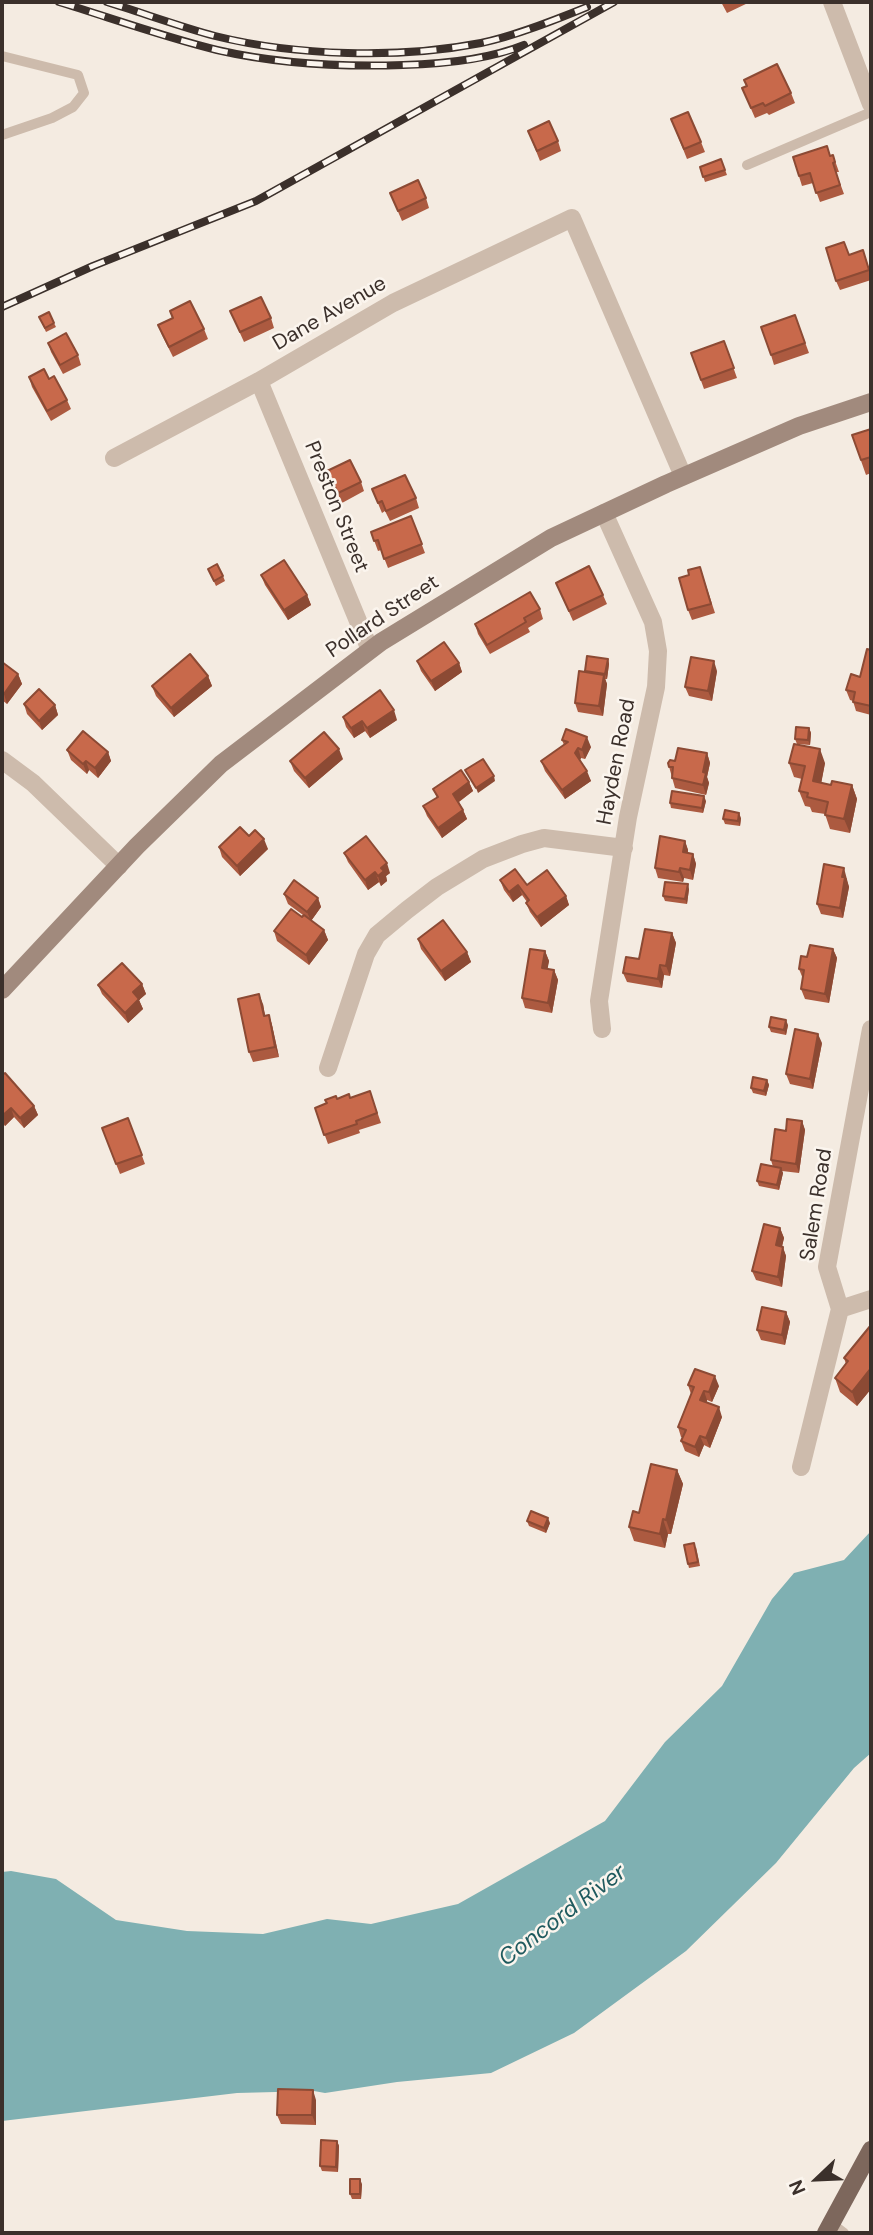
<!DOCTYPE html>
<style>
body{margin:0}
#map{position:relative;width:873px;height:2235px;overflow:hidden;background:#f4ebe1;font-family:"DM Sans",sans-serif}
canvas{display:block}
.frame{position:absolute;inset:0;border:4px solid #3b302b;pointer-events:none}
.north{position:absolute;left:782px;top:2144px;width:70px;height:70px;-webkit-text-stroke:5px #fbf5ee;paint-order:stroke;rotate:247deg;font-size:19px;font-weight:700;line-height:28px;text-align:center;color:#3b302b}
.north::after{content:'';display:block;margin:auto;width:24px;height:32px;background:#3b302b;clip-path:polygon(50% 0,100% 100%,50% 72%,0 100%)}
</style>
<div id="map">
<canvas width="873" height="2235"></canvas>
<div class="frame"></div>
<div class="north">N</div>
</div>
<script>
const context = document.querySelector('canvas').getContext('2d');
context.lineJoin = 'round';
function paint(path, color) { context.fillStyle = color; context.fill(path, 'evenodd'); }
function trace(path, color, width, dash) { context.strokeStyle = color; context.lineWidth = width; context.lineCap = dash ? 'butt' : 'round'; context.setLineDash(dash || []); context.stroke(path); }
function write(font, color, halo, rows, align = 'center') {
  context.font = font + ' "DM Sans",sans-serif'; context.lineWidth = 5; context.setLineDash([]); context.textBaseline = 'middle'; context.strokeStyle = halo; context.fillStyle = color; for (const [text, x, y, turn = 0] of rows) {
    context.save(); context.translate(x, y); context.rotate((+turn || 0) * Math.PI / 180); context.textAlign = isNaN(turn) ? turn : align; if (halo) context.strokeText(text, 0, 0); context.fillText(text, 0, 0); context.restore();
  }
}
paint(new Path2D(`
 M871,1531V1753L854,1768L776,1863L686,1951L574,2033L491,2073L397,2082L325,2093L314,2091L237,2093L2,2121V1872L11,1871L56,1879L116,1920L187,1931L263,1934L327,1919L371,1924L458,1904L605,1821L665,1742L722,1686L772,1599L794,1573L844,1560Z`), '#7fb0b2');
trace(new Path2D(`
 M2,56L78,75L84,93L73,107L52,118L2,135
 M747,165L871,112
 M831,2223L844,2233`), '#cdbbac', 10);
trace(new Path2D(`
 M832,2L871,104
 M259,381L370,650
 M114,458L259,381L393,303L572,218L683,476
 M2,760L33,783L119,866
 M602,1029L599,1001L628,817L656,687L658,651L653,622L604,513
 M328,1068L366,954L377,935L407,910L437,887L483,859L522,844L544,838L624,848
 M840,1309L871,1299
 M801,1467L840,1309L827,1267L871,1029`), '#cdbbac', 18);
trace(new Path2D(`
 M2,990L137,846L221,764L381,642L551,538L666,484L799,426L871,402`), '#a18a7d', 18);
trace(new Path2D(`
 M826,2233L871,2150`), '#7d675c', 18);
const rail = new Path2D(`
 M59,2C111,18 164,37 217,50C278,64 341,67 403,65C443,64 487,60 524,45
 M107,2C143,13 178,26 215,36C296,56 399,59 481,43C515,36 555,20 587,7
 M2,307L93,266L256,201L614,2`);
trace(rail, '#3b302b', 8);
trace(rail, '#fbf5ee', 5, [16]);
paint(new Path2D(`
 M721,2H750L727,13Z
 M744,80L791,93L795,103L769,115L767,113L755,118L742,88L746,86Z
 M671,119L701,142L705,152L687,159Z
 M528,131L558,141L561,151L540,161Z
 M833,155L839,172H836L844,194L820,202L813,183L802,186L793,157Z
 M721,159L727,175L705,182L700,167Z
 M390,193L426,198L429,208L402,221Z
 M863,250L871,274V280L840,290L836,281L849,255Z
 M170,311L204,329L208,339L173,357L162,335L158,325L172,318Z
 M230,311L271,318L274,328L244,342Z
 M795,315L809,353L774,365L771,355Z
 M39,317L54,323L56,327L46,332Z
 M724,341L737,378L704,389L691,353Z
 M48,343L78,355L81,365L63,374L51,352Z
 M29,377L49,379L67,400L71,409L51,421L32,387Z
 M871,429V473L866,475L852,435Z
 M327,471L361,482L364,491L342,503Z
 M372,489L416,498L419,508L390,521L385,511L382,513Z
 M411,516L425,553L388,568L381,550L378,551L371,532Z
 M700,567L715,613L692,620L688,610L689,575Z
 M208,569L223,576L225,581L216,586Z
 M261,575L307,595L311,605L288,620L265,585Z
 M556,583L603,595L607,604L573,621Z
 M540,609L543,619L528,628L530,632L490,654L478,634L475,624Z
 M871,650V715L856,711L853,701L850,700L846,690L860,677Z
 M608,659L609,664L607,679H605L607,684L603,716L578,712L575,703L585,672Z
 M417,661L459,663L462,672L435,691L421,671Z
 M2,662L18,674L22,684L7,704L2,700Z
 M717,671L712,701L689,696L685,687Z
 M208,676L212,686L174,717L156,696L152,686Z
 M24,704L55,705L58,715L42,730L27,714Z
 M343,717L397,720L370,738L365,731L354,738L346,727Z
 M809,728L811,733L810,745L797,744L795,739Z
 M562,740L591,747L585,759L581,758L580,760L591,781L565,799L545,771L541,761L564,745Z
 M67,750L108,752L111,761L98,778L89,770L87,774L71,760Z
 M707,753L710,763L707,777L709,783L706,795L675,788L668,763Z
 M343,759L309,788L294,771L290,761Z
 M789,763H825L821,783L831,785H852L857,799L850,833L830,829L825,814L812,812L810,807L805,806L799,791L802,779L794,777Z
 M469,782L473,791L459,802L463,810L467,819L442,838L427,816L423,806L437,798L433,789Z
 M706,801L703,813L671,808L670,803Z
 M741,818L740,826L725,824L723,819Z
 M249,836L268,849L240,876L222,857L219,847Z
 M685,841L688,850V853L693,854L696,864L693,880L684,878L683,882L658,878L655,868Z
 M344,853L390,873L386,876L387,881L381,886L379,882L368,890L348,862Z
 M847,878V881L849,887L843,918L821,914L817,904Z
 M500,880L527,885L566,896L569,905L541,927L530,912L526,903L527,902L522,895L513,902L504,890Z
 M689,889L687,904L665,901L663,896Z
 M284,894L318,898L321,907L311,921L324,930L328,940L309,965L277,941L274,931L303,915L288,904Z
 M672,933L676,943L670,976L664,975L662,988L627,982L623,973Z
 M418,939L467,952L471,962L445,981L421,949Z
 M833,949L837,958L829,1003L805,999L801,989L803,979L799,969L807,957Z
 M545,951L549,961L547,969L554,970L558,980L552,1013L525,1008L522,998Z
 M142,984L146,994L139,1000L143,1009L128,1023L102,994L98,985Z
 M263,1004L265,1016L269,1015L272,1025L279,1057L253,1062L249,1052Z
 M788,1025L786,1035L771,1032L769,1027Z
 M822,1043L813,1089L790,1084L786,1074Z
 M2,1075L34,1106L38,1115L24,1128L14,1117L5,1126L2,1122Z
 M767,1080L769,1085L766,1096L753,1093L751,1088Z
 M370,1091L381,1123L359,1130L360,1133L328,1144L315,1108L337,1099L350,1098Z
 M128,1118L145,1164L120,1174L102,1128Z
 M802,1121L805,1130L799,1173L782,1171L783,1173L779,1190L759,1186L757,1181L773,1167L771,1160L786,1131Z
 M780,1228L784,1238L782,1246L786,1256L782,1287L756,1280L752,1271Z
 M786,1312L790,1322L785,1345L761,1340L757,1330Z
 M871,1325V1389L857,1406L840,1392L835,1378L846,1364L844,1358Z
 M688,1385L719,1386L712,1402L707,1400V1402L722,1417L710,1448L704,1445L699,1457L685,1451L681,1441L683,1438L681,1437L678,1427L691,1394Z
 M677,1470L683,1484L671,1534H668L665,1548L634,1541L629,1527L639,1513Z
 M527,1521L550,1523L546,1533L529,1526Z
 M696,1547L700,1566L689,1568L688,1564Z
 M316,2100V2125L281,2124L277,2115Z
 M337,2141L339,2146L338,2172L322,2171L320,2166Z
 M362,2184L361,2199H352L350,2194Z`), '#ac5a40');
paint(new Path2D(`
 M307,595L311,605L288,620L284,610Z
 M608,659L609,664L607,679L605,674Z
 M714,661L717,671L712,701L708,691Z
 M459,663L462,672L435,691L431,681Z
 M18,674L22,684L7,704L4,694Z
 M604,675L607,684L603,716L599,706Z
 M208,676L212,686L174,717L171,708Z
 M55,705L58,715L42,730L39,721Z
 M394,710L397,720L370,738L367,728Z
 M362,721L365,731L354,738L351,728Z
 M809,728L811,733L810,745L808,740Z
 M587,737L591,747L585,759L582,750Z
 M578,748L581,758L578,763L575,753Z
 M339,749L343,759L309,788L305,778Z
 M820,749L825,763L819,795L813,781Z
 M108,752L111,761L98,778L95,768Z
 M707,753L710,763L707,777L709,783L706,795L703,785V772Z
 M86,761L89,770L87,774L83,764Z
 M587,771L591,781L565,799L562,790Z
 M494,776L495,781L478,793L476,788Z
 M469,782L473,791L457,803L453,794Z
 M852,785L857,799L850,833L844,819Z
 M704,796L706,801L703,813L702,808Z
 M463,810L467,819L442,838L438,828Z
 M739,813L741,818L740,826L738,821Z
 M264,839L268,849L240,876L237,866Z
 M685,841L688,850L686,862L683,852Z
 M693,854L696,864L693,880L690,870Z
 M387,863L390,873L386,876L387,881L381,886L378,876L381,868Z
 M680,868L684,878L683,882L679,872Z
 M844,868L849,887L843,918L840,908L842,877Z
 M375,872L379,882L368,890L365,880Z
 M688,884L689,889L687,904L685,899Z
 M518,885L522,895L513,902L509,892Z
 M566,896L569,905L541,927L537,917Z
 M318,898L321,907L311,921L307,912Z
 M324,930L328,940L309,965L306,955Z
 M672,933L676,943L670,976L666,966Z
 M833,949L837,958L829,1003L825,994Z
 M545,951L549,961L546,978L542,968Z
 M467,952L471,962L445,981L441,971Z
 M660,965L664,975L662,988L658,979Z
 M554,970L558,980L552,1013L548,1003Z
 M142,984L146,994L139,1000L143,1009L128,1023L125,1013L133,992Z
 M259,994L263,1004L267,1026L264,1016Z
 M269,1015L272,1025L279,1057L275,1047Z
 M786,1020L788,1025L786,1035L784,1030Z
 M818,1034L822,1043L813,1089L810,1079Z
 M767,1080L769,1085L766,1096L764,1091Z
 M34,1106L38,1115L24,1128L20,1118Z
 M11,1108L14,1117L5,1126L2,1116Z
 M802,1121L805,1130L799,1173L796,1164Z
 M781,1168L783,1173L779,1190L777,1185Z
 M780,1228L784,1238L780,1255L776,1245Z
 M783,1247L786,1256L782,1287L778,1277Z
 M786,1312L790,1322L785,1345L782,1335Z
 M871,1368V1389L857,1406L852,1392Z
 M715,1376L719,1386L712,1402L709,1392Z
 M704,1391L707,1400L704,1409L700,1400Z
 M719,1407L722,1417L710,1448L706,1438Z
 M700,1436L704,1445L699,1457L695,1447Z
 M677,1470L683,1484L671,1534L666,1520Z
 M548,1518L550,1523L546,1533L544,1528Z
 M663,1519L668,1534L665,1548L660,1534Z
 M313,2090L316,2100V2125L312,2115Z
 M337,2141L339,2146L338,2172L336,2167Z
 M360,2179L362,2184L361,2199L360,2194Z`), '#8c4a34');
const building = new Path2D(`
 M777,64L791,93L765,106L763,103L751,108L742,88L747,86L744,80Z
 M688,112L701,142L684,149L671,119Z
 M549,121L558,141L537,151L528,131Z
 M827,146L830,156L833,155L835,162L833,163L840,185L816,193L810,173L799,176L793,157Z
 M721,159L725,170L703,177L700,167Z
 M418,180L426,198L398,211L390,193Z
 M844,242L849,255L863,250L869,270L836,281L826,248Z
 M261,297L271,318L240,332L230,311Z
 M190,301L204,329L169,347L158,325L173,318L170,311Z
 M49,312L54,323L45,328L39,317Z
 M795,315L805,343L771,355L761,327Z
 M66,333L78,355L60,365L48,343Z
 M724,341L734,368L701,380L691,353Z
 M44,369L49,379L54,376L67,400L47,411L29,377Z
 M871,429V457L861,460L852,435Z
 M350,460L361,482L338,493L327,471Z
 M405,475L416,498L386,511L382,501L378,503L372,489Z
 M411,516L422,544L384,559L378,540L374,541L371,532Z
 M284,560L307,595L284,610L261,575Z
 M217,564L223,576L214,581L208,569Z
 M589,566L603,595L569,611L556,583Z
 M700,567L711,604L688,610L679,578L689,575L688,570Z
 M530,592L540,609L524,618L526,622L487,645L475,624Z
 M444,642L459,663L431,681L417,661Z
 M867,649L871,650V706L853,702L855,692L846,690L851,674L860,677Z
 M190,654L208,676L171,708L152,686Z
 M587,656L608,659L605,674L585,671Z
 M691,657L714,661L708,691L685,687Z
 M2,662L18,674L4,694L2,693Z
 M579,671L604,675L599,706L575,703Z
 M39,689L55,705L39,721L24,704Z
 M380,690L394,710L367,728L362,721L351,728L343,717Z
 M796,727L809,728L808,740L795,739Z
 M566,729L587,737L582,750L578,748L575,753L587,771L562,790L541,761L568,742L562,740Z
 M83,731L108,752L95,768L86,761L83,764L67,750Z
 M324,732L339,749L305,778L290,761Z
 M794,744L820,749L813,781L831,785L832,781L852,785L844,819L825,815L828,802L807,797L808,793L799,791L805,766L789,763Z
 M678,748L707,753L703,772L706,773L703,785L672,778L673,767H669L668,763L670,760L675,761Z
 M483,759L494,776L476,788L465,770Z
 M461,770L469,782L453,794L463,810L438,828L423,806L438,797L433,789Z
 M672,791L704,796L702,808L670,803Z
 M725,810L739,813L738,821L723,819Z
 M240,827L249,836L255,830L264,839L237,866L219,847Z
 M366,836L387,863L381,868L384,871L378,876L375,872L365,880L344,853Z
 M660,836L685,841L683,852L693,854L690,870L680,868L679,872L655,868Z
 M824,864L844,868L842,877H845L840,908L817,904Z
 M515,869L527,885L547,870L566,896L537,917L526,903L529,900L518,885L509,892L500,880Z
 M294,880L318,898L307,912L284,894Z
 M665,882L688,884L685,899L663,896Z
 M291,909L302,917L304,915L324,930L306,955L274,931Z
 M443,920L467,952L441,971L418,939Z
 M645,929L672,933L666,966L660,965L658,979L623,973L626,957L639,959Z
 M810,945L833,949L825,994L801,989L804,970L799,969L801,956L807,957Z
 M530,949L545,951L542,968L554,970L548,1003L522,998Z
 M122,963L142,984L133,992L139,999L125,1013L98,985Z
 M259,994L264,1016L269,1015L275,1047L249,1052L238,999Z
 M771,1017L786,1020L784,1030L769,1027Z
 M795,1029L818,1034L810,1079L786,1074Z
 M5,1073L34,1106L20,1118L11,1108L2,1116V1075Z
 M753,1077L767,1080L764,1091L751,1088Z
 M370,1091L377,1113L356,1121L357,1124L324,1135L315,1108L327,1103L325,1100L336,1096L337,1099L349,1094L350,1098Z
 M128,1118L142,1155L116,1164L102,1128Z
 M787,1119L802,1121L796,1164L771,1160L775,1129L786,1131Z
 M761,1164L781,1168L777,1185L757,1181Z
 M764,1224L780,1228L776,1245L783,1247L778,1277L752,1271Z
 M762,1307L786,1312L782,1335L757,1330Z
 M871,1325V1368L852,1392L835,1378L848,1361L844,1358Z
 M695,1369L715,1376L709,1392L704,1391L700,1400L719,1407L706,1438L700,1436L695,1447L681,1441L686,1430L678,1427L694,1387L688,1385Z
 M651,1464L677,1470L666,1520L663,1519L660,1534L629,1527L633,1511L639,1513Z
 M531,1511L548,1518L544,1528L527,1521Z
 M694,1543L698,1562L688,1564L684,1545Z
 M278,2089L313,2090L312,2115H277Z
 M321,2140L337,2141L336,2167L320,2166Z
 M350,2179H360V2194H350Z`);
paint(building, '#c8694b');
trace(building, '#8c4a34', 2);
write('21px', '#3b302b', '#fbf5ee', [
 ["Dane Avenue",330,314,-30],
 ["Preston Street",336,507,68],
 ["Pollard Street",383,617,-34],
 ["Hayden Road",617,762,-79],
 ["Salem Road",817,1205,-81]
]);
write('italic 23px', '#1f5a5e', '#fbf5ee', [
 ["Concord River",563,1916,-37]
]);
</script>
